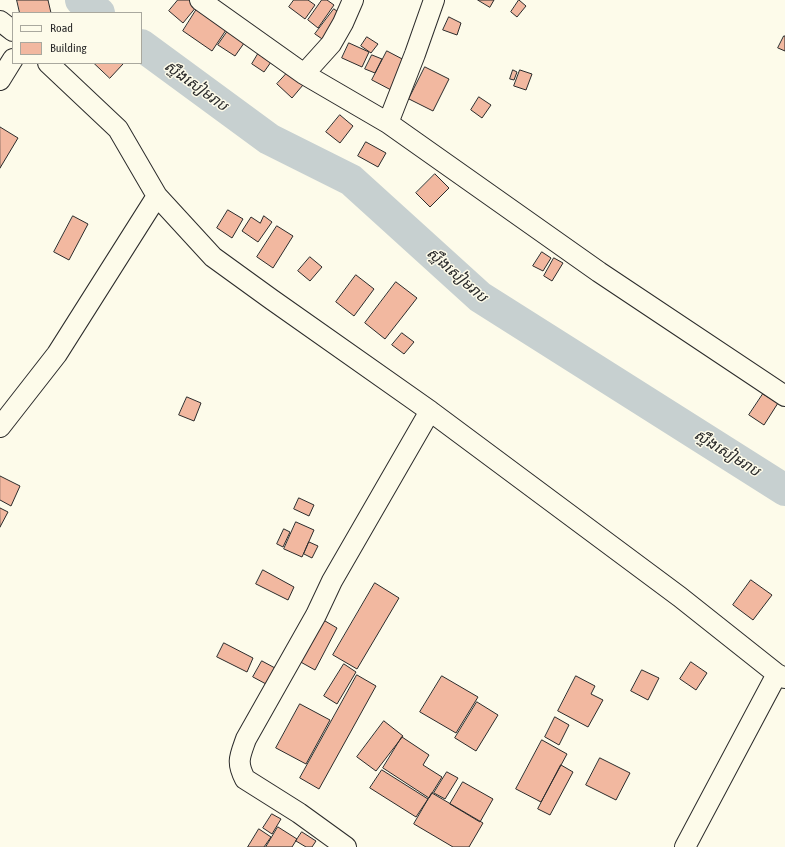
<!DOCTYPE html>
<meta charset="utf-8">
<style>
body{margin:0}
#map{position:relative;width:785px;height:847px;overflow:hidden;background:#fdfbea;font-family:"Asap Condensed",sans-serif}
canvas{display:block}
.legend{position:absolute;left:12px;top:12px;width:130px;height:52px;box-sizing:border-box;background:#fdfbea;border:1px solid #a9a89e;margin:0;padding:5px 7px;list-style:none;font-size:12px;color:#2b2b2b}
.legend li{display:flex;align-items:center;gap:8px;height:20px}
.legend b{width:20px;border:1px solid #a9a89e}
</style>
<div id="map">
<canvas width="785" height="847"></canvas>
<ul class="legend">
<li><b style="height:5px;background:#fdfbea"></b>Road</li>
<li><b style="height:11px;background:#f2b8a0"></b>Building</li>
</ul>
</div>
<script>
const context = document.querySelector('canvas').getContext('2d');
context.lineJoin = 'round';
function trace(path, color, width, dash) { context.strokeStyle = color; context.lineWidth = width; context.lineCap = dash ? 'butt' : 'round'; context.setLineDash(dash || []); context.stroke(path); }
function paint(path, color) { context.fillStyle = color; context.fill(path, 'evenodd'); }
function write(font, color, halo, rows, align = 'center') {
  context.font = font + ' "Asap Condensed","Noto Sans Khmer",sans-serif'; context.lineWidth = 3; context.setLineDash([]); context.textBaseline = 'middle'; context.strokeStyle = halo; context.fillStyle = color; for (const [text, x, y, turn = 0] of rows) {
    context.save(); context.translate(x, y); context.rotate((+turn || 0) * Math.PI / 180); context.textAlign = isNaN(turn) ? turn : align; if (halo) context.strokeText(text, 0, 0); context.fillText(text, 0, 0); context.restore();
  }
}
trace(new Path2D(`
 M81,0L99,13
 M141,45L269,139L351,180L480,297L785,490`), '#c7d0d0', 32);
const building = new Path2D(`
 M17,0H48L51,13H20Z
 M178,0H190L197,6L183,23L169,11Z
 M294,0H308L315,5L305,19L289,7Z
 M322,0H327L334,5L318,28L308,20Z
 M478,0H494L490,7Z
 M519,0L526,6L517,17L511,12Z
 M200,4L230,24L212,51L183,31Z
 M334,9L344,16L325,41L315,34Z
 M449,17L461,23L457,35L443,30Z
 M232,25L249,36L235,56L218,45Z
 M784,36H785V51L778,48Z
 M367,37L378,44L371,53L361,46Z
 M349,43L369,52L362,67L342,58Z
 M387,51L408,62L393,91L372,80Z
 M258,54L271,62L264,72L252,64Z
 M372,55L382,59L375,73L365,69Z
 M94,63H122L123,64L110,78Z
 M425,67L449,79L433,111L409,99Z
 M513,70L517,72L514,80L510,79Z
 M520,70L532,74L526,90L514,86Z
 M288,72L303,85L292,98L277,84Z
 M479,97L491,105L482,118L471,110Z
 M340,115L353,126L340,143L326,132Z
 M0,127L18,138L0,168Z
 M366,142L386,153L378,167L358,156Z
 M435,174L449,188L430,207L416,193Z
 M228,210L243,219L232,238L217,228Z
 M73,216L88,224L69,260L54,252Z
 M264,216L272,222L258,242L242,231L251,217L260,223Z
 M277,226L293,236L273,268L257,257Z
 M542,252L551,258L543,271L533,266Z
 M310,257L322,267L310,281L298,271Z
 M554,258L563,263L552,281L544,276Z
 M356,275L374,289L354,316L336,302Z
 M396,282L417,298L385,339L365,323Z
 M402,333L414,342L404,354L392,345Z
 M763,394L778,403L764,425L749,415Z
 M187,397L201,403L194,421L179,415Z
 M0,476L20,486L11,506L0,500Z
 M299,498L314,505L309,516L294,509Z
 M0,508L8,512L0,527Z
 M296,522L314,530L302,557L284,549Z
 M284,529L290,532L283,547L277,544Z
 M309,542L318,546L312,558L304,554Z
 M263,570L294,587L288,600L256,584Z
 M751,580L772,595L753,620L733,605Z
 M375,583L399,598L357,669L333,655Z
 M320,618L337,628L315,670L297,660Z
 M224,643L253,658L247,672L217,657Z
 M262,661L275,668L266,684L253,677Z
 M691,662L707,673L696,690L680,679Z
 M344,664L356,672L337,704L324,696Z
 M642,670L659,678L648,700L631,691Z
 M357,675L376,686L319,789L300,778Z
 M442,676L478,697L456,733L420,712Z
 M576,676L595,686L591,694L603,700L588,727L558,711Z
 M477,702L498,715L476,751L455,738Z
 M300,704L330,720L306,764L276,748Z
 M555,717L569,725L559,745L545,737Z
 M384,721L403,736L376,771L357,757Z
 M402,737L429,755L423,765L442,777L429,798L383,768Z
 M542,740L567,754L541,802L516,789Z
 M600,758L630,773L616,800L586,785Z
 M561,765L573,772L550,815L538,809Z
 M382,770L428,799L416,817L370,788Z
 M447,772L458,778L445,799L434,793Z
 M463,782L493,799L480,822L450,804Z
 M432,793L483,823L469,847H453L414,824Z
 M272,814L281,819L272,834L263,828Z
 M278,827L297,839L292,847H266Z
 M259,829L271,837L264,847H248Z
 M302,832L316,841L312,847H306L296,841Z`);
paint(building, '#f2b8a0');
trace(building, '#2b2b2b', 1);
const minor = new Path2D(`
 M200,0L304,74L388,123L599,272L785,396
 M0,21L13,31
 M48,63L118,129L157,196L213,257L271,299L430,411L680,597L777,674L785,678
 M304,74L331,44L343,23L353,0
 M0,80L13,59
 M388,123L415,54L434,0
 M0,427L57,354L157,196
 M346,847L299,813L245,779C236,762 240,756 246,739L316,615L332,581L430,411
 M685,847L777,674`);
trace(minor, '#2b2b2b', 22);
trace(minor, '#fdfbea', 20);
write('italic 15px', '#2b2b2b', '#fdfbea', [
 ["ស្ទឹងសៀមរាប",196,86,36],
 ["ស្ទឹងសៀមរាប",457,275,41],
 ["ស្ទឹងសៀមរាប",727,453,32]
]);
</script>
